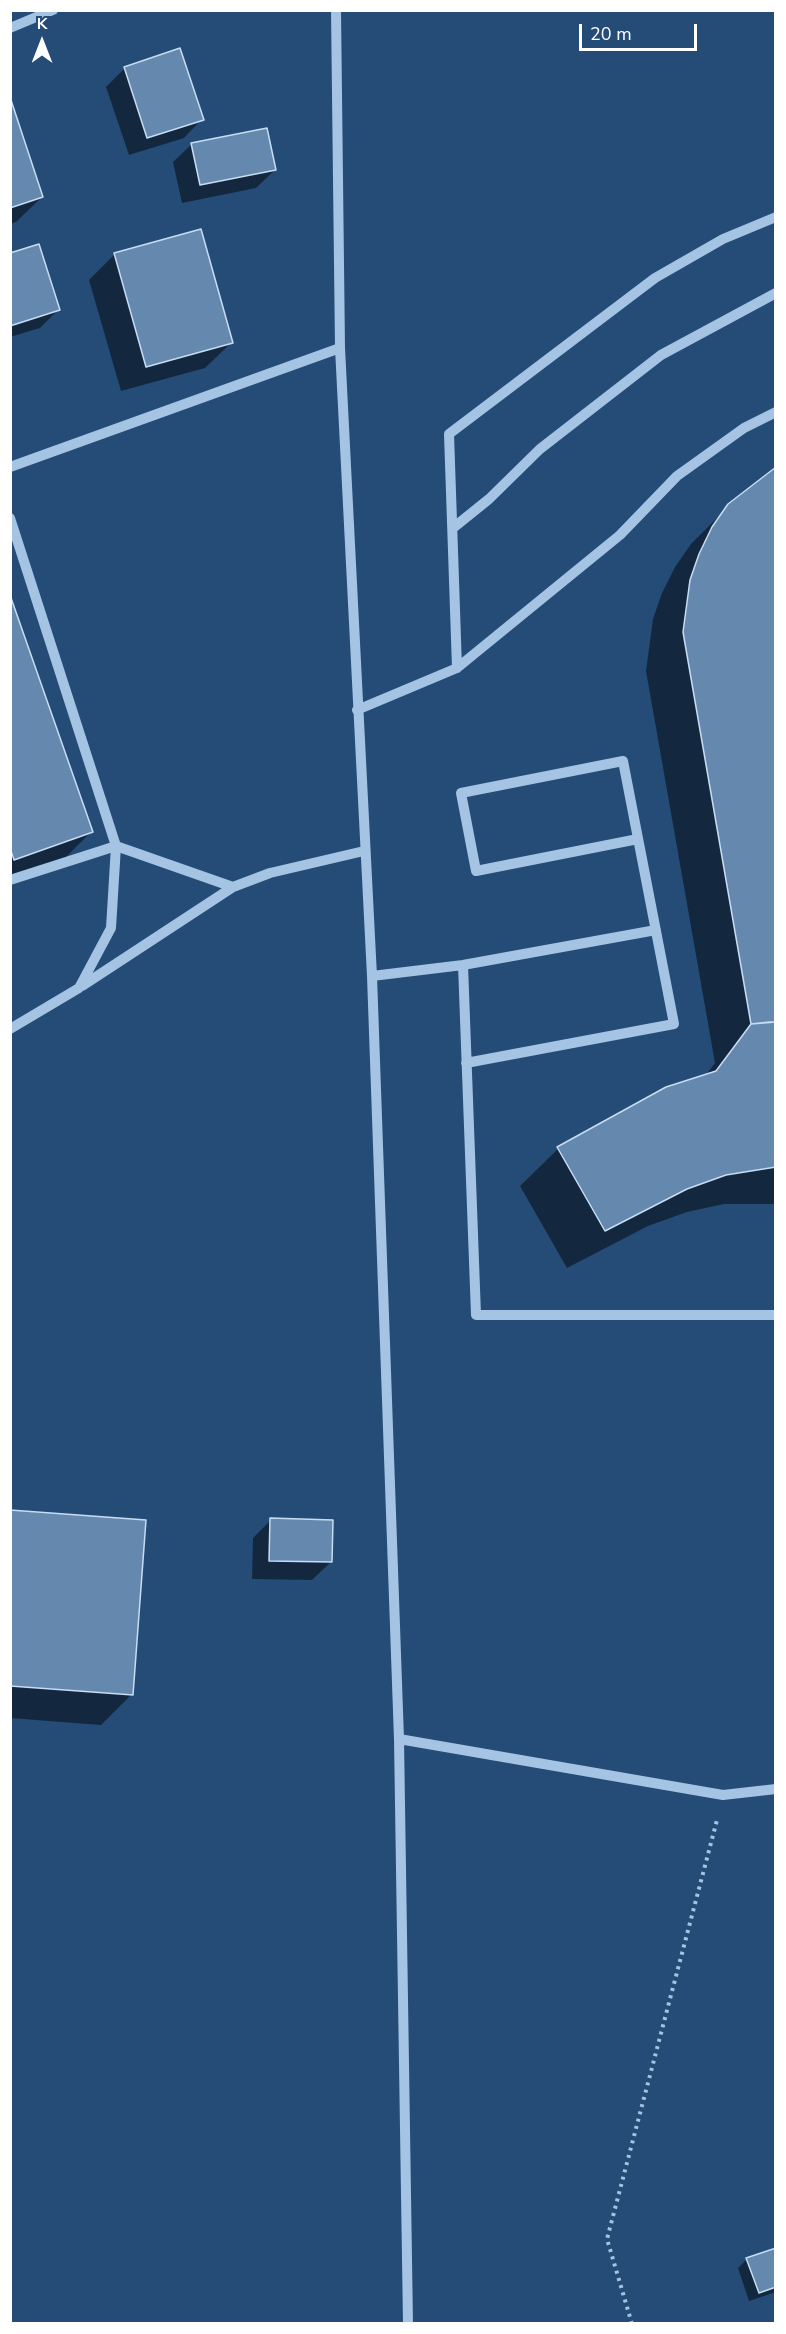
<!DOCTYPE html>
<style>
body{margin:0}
#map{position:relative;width:786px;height:2334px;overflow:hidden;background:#244c77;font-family:"Nunito Sans",sans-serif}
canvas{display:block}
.frame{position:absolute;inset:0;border:12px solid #fff;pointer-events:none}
.north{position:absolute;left:12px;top:12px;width:60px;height:60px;-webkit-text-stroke:4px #244c77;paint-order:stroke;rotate:0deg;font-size:16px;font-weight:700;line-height:24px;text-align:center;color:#fff}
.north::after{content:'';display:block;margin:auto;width:21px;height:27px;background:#fff;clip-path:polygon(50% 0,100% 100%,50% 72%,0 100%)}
.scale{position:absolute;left:579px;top:24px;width:118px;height:27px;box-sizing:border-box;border:3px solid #fff;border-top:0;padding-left:8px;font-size:18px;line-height:21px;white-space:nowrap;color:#fff;-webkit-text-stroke:4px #244c77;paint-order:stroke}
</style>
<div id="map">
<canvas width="786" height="2334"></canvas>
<div class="frame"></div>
<div class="north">K</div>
<div class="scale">20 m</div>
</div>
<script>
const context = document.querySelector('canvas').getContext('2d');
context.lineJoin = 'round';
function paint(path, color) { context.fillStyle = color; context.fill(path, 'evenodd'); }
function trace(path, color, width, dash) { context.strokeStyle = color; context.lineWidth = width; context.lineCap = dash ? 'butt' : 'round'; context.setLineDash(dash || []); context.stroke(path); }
paint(new Path2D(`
 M179,50L202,119L184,138L129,155L106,87L124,69Z
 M10,102L42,197L16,222L10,224Z
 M192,144L275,170L256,188L182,203L173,162Z
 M115,254L231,343L205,368L121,391L89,280Z
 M10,255L59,309L40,328L10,337Z
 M776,470V1204H724L687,1212L648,1226L567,1268L520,1186L558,1149L666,1088L705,1076L715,1063L646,671L653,619L662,593L675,567L691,544L729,506Z
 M10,600L91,832L60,863L10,880Z
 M10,1511L132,1694L101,1725L10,1718Z
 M271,1520L331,1562L312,1580L252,1579L253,1538Z
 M776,2249V2292L749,2301L738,2268L747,2259Z`), '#0007');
const building = new Path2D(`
 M180,48L204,120L147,138L124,67Z
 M10,97L43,197L10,208Z
 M267,128L276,170L200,185L191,143Z
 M201,229L233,343L146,367L114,253Z
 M39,244L60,310L10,326V253Z
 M776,467V1022L751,1024L683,632L690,580L699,554L712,527L728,504Z
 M10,595L93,832L14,860L10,848Z
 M769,1022H776V1167L726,1175L687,1189L605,1231L557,1147L666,1087L716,1071L751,1024Z
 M10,1510L146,1520L133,1695L10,1686Z
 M270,1518L333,1520L332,1562L269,1561Z
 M776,2248V2287L759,2293L746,2258Z`);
paint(building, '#6588ae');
trace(building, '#c8ddf3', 1.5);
trace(new Path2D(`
 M632,2324L607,2239L717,1820`), '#a5c4e3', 4, [3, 4.5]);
trace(new Path2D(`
 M336,10L340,348L372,976L399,1739L723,1795L776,1789
 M10,28L53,10
 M10,467L340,348
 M10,518L116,846L111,928L79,988L10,1029
 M453,528L489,499L540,449L661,355L776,293
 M457,668L449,434L655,278L723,239L776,217
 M357,710L457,668L620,535L677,476L744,428L776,412
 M10,880L116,846L233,887L270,873L364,851
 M463,965L476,1315H776
 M372,976L463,965L656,930
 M82,986L233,887
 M466,1063L674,1024L623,761L461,793L476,871L638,839
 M399,1739L408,2324`), '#a5c4e3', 10);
</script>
